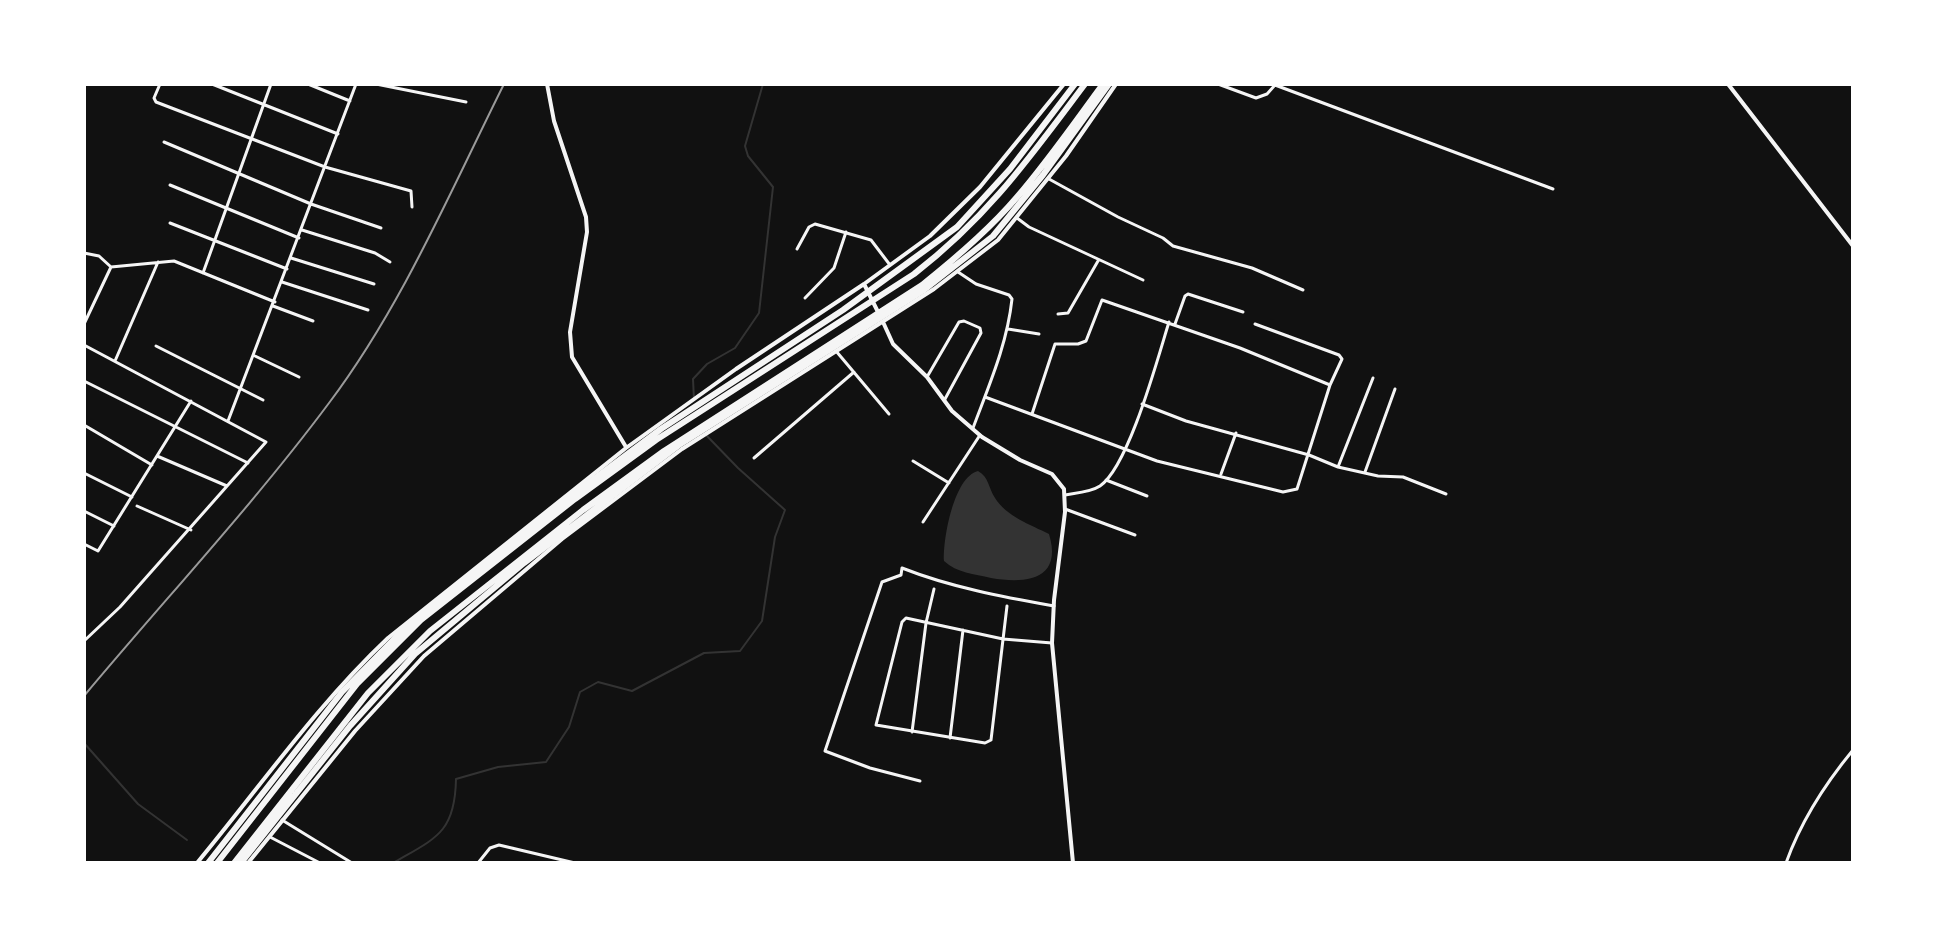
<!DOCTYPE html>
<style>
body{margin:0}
#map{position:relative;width:1937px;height:947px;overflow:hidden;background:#111;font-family:Quicksand,sans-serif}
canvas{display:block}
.frame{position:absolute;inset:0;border:86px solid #fff;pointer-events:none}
</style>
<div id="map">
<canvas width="1937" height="947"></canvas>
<div class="frame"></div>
</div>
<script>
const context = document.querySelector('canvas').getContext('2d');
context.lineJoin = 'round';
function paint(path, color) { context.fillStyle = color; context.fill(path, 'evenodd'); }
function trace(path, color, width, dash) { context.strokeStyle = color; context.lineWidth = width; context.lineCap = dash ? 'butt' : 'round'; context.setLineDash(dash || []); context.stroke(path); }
paint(new Path2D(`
 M978,471C989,477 988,487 995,498C1006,516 1031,525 1049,534C1063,580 1026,584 991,578C974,574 957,573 944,561C943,538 954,477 978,471Z`), '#333');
trace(new Path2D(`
 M694,400L693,379L707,364L735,348L759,313L773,187L748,156L745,146L763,84
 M84,743L138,804L187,840
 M393,863C436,838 455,833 456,779L498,767L546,762L569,727L580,692L598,682L632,691L704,653L740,651L762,621L775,537L785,510L738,468L707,436`), '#333', 2);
trace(new Path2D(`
 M160,84L154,98L156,102L325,167L411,191L412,207
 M212,84L338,134
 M308,84L350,101
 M376,84L466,102
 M1218,84L1256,98L1267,94L1275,85L1553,189
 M164,142L311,204L381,228
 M1049,179L1118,217L1163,238L1173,246L1252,268L1303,290
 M170,185L299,238
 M1017,218L1029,227L1143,280
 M170,223L287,269
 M302,230L375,253L390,262
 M797,249L809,227L815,224L871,240L890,265
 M84,253L99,256L111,267
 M291,258L374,284
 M958,272L976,284L1009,295L1012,299C1007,345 989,385 973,428
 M203,273L271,84
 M282,282L368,310
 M805,298L834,268L846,232
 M273,306L313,321
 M1058,314L1068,313L1098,261
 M84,324L111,267L174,261L275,302
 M1175,324L1185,296L1188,294L1243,312
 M1008,329L1039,334
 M84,345L266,442L120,607L84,641
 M156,346L263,400
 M836,351L889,414
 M255,356L299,377
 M115,361L158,262
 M927,377L959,322L964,321L980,328L981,333L945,399
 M84,381L248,463
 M985,397L1157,461L1283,492L1297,489L1330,385L1342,359L1339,355L1255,324
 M1142,404L1186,421L1309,455L1338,467L1378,476L1403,477L1446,494
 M1032,414L1055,344H1078L1086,341L1102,300L1240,348L1330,385
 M228,421L356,84
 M84,425L152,465
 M157,456L227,486
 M754,458L854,372
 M913,461L949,483
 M1338,467L1373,378
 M1365,472L1395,389
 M84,473L132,497
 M1221,474L1236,433
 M1106,480L1147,496
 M1065,495C1076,493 1091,492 1100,486C1129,466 1158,357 1169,322
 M137,506L191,530
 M1065,509L1135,535
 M84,511L114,526
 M923,522L980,435
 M84,544L98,551L191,401
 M1007,606L991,740L985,743L876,725L902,622L906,618L1003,639L1052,643
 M912,732L926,623L934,589
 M950,738L963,630
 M920,781L870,768L825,751L882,582L901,575L902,568C950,587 1003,597 1054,606
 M282,820L352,863
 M270,837L320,863
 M478,863L490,848L499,845L575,863
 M1786,863C1801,821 1825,784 1853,750`), '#f5f5f5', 3);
trace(new Path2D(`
 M547,84L554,121L586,217L587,232L570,332L572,357L626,447
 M1728,84L1853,246
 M864,284L879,314
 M883,322L893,344L927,377L952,411L982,437L1020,460L1052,474L1064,489L1065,512L1054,600L1052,643L1073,863
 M197,863C260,787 316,706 388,638L626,448L736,369L864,284L930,236L980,187L1064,84
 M248,863L355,731L424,656L562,539L682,449L934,289L998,240L1066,156L1116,84`), '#f5f5f5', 4);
trace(new Path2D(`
 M208,863L342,692L401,632L542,518L661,429L843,310L957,227L1010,169L1075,84
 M217,863L357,684L421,620L575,499L656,440L914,274C988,217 1030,157 1085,84
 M234,863L368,693L430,631L583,510L664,451L922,285C956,258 989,230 1017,197C1048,161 1075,122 1103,84
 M241,863L350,726L415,654L524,563L679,445L924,290L993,236L1043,175L1109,84`), '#f5f5f5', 6);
trace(new Path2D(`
 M84,696C165,599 253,505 329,403C402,306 450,192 504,84`), '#9a9a9a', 2);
</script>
